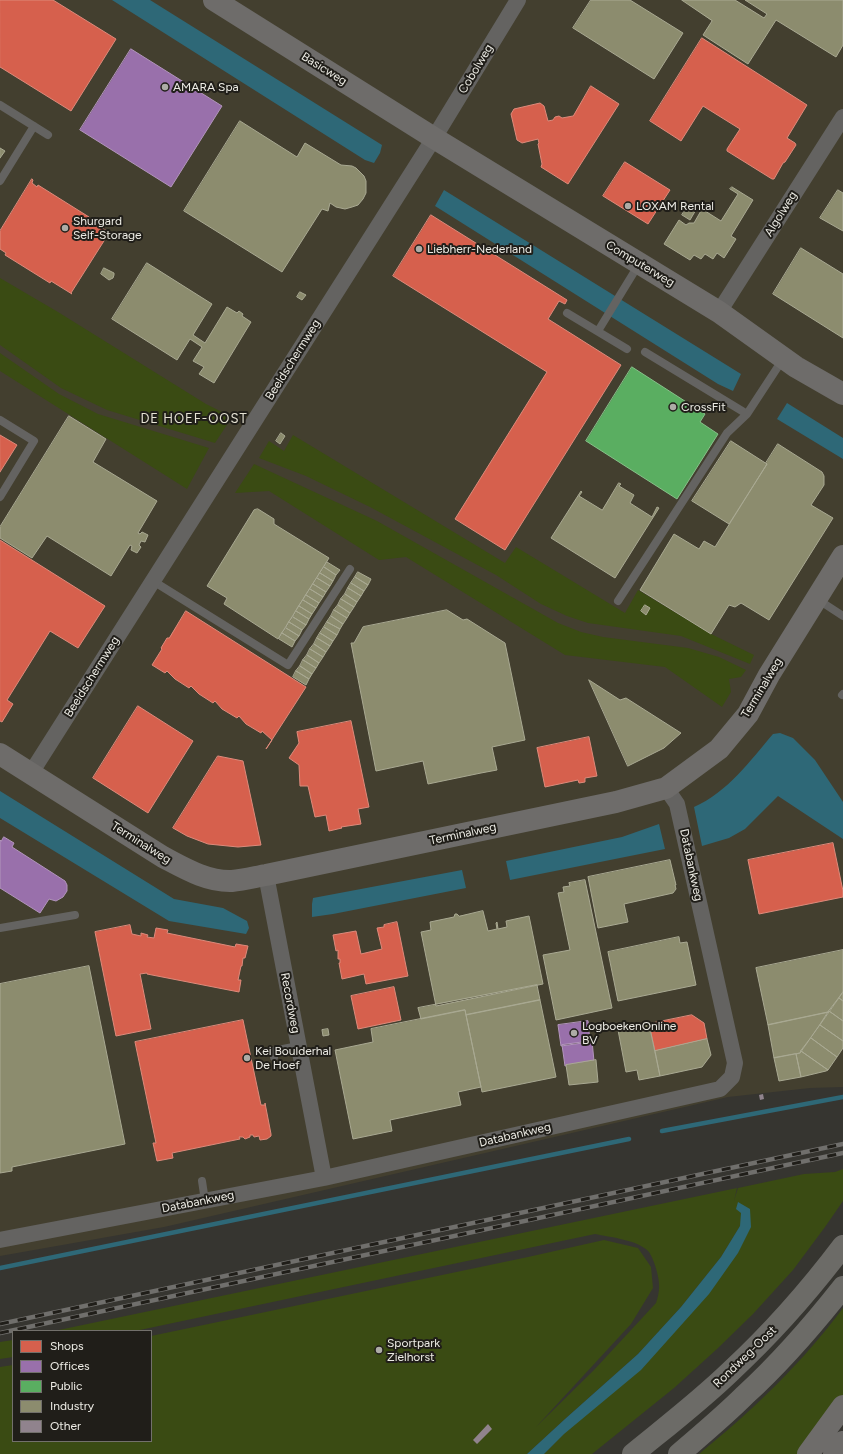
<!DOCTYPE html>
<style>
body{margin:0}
#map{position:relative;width:843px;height:1454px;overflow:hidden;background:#363530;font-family:Figtree,sans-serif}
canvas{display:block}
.legend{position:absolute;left:12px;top:1330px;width:140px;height:112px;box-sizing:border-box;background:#201e19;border:1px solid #72706b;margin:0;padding:5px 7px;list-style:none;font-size:12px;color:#edece5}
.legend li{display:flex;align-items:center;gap:8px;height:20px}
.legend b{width:20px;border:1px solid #72706b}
</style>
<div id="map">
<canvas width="843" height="1454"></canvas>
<ul class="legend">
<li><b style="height:11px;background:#d6604d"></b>Shops</li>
<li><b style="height:11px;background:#9970ab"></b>Offices</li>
<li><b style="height:11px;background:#5aae61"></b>Public</li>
<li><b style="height:11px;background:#8c8c6e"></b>Industry</li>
<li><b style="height:11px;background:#90838d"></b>Other</li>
</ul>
</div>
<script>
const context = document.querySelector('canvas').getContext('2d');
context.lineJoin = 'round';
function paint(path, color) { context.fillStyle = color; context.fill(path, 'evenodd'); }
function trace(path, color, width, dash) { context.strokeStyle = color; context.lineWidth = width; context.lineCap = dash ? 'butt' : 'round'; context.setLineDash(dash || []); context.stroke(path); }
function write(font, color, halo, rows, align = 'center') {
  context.font = font + ' Figtree,sans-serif'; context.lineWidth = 4; context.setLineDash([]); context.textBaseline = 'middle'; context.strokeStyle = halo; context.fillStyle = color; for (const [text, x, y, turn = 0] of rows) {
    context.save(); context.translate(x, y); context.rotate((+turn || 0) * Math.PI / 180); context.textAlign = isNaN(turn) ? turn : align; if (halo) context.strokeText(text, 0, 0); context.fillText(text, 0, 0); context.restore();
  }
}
paint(new Path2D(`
 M0,0H843V1087L810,1088L728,1097L164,1227L0,1256Z`), '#433f2f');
paint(new Path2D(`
 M0,278L58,312L206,404L232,417L215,443L107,410L61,388L0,345Z
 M0,353L59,394L98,414L209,448L187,489L0,371Z
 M293,435L505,563L516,547L625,613L638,590L711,634L754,655L750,664L681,636L588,623L567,616L541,604L496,575L370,507L306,476L259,458L269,441L284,451Z
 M254,464L377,521L558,623L581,632L603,637L688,648L719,657L746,670L741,677L729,679L731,692L722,707L665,667L565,655L406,557L379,560L269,491L235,493Z
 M843,1169V1201L825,1227L793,1270L753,1314L717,1349L674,1388L592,1454H544L738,1253L741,1213L740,1226L721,1257L681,1307L638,1354L565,1419L527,1454H0V1367L13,1365V1441H151V1336L528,1257L604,1240L638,1248L651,1267L653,1288L631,1324L536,1427L594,1370L656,1303C660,1291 660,1284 657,1272C655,1265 653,1258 649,1252C639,1240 609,1237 595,1234L135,1331H54L737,1188L734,1201L738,1188L804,1174L835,1172Z
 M843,1308V1398L803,1454H699C752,1411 803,1362 843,1308Z
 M13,1340V1357L0,1359V1342Z`), '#3a4b13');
paint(new Path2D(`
 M112,0H150L382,145L380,153L374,163L365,160Z
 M444,190L741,374L733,391L718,384L435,206Z
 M787,403L843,438V459L777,419Z
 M780,733L793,738L815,760L843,802V839L778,796L745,829L729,838L702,846L694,807C728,792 750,761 773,734Z
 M0,791L174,899L223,908L247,921L249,928L246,934L169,921L0,818Z
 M659,824L665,849L510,880L506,861L622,837Z
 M462,870L466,888L333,914L312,917V904L313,898Z
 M738,1202L750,1209L751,1227L738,1253L709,1294L641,1370L564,1434L544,1454H527L565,1419L638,1354L681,1307L721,1257L740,1226L741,1213L736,1209Z`), '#2e6877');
const shops = new Path2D(`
 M0,0H53L116,39L71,111L0,67Z
 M702,38L807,105L787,138L795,143L796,145L785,162L783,163L774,179H772L727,151V149L740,129L703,106L681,141L650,121Z
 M591,86L619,104L568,184L541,167L542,164L538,144L539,143L538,139L522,143L517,140L511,114L514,109L540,103L544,106L548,121L553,120L555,117L559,116L562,118L573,116Z
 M625,162L670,190L648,224L603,196Z
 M32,179L33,180L32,183L37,187L38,185L89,217L88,219L110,233H109L71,293L72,294L51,281L50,283L5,255L6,253L0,249V231Z
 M431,215L567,300L565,304L559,301L548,319L621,365L505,550L455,519L547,372L393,276Z
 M0,435L17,445L0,472Z
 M0,540L105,606L78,648L50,631L7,700L13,704L2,722L0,721Z
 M186,611L306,687L266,749L272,740L262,731L261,733L246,724L239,716L237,718L222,709L215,701L213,703L199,694L191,686L189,688L175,679L167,671L165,673L152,665L162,649L161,648L167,638H169Z
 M138,706L193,741L148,813L93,778Z
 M351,721L369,807L358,809L361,824L341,827L342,828L329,831L326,815L315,817L308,786H300L299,765L289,758L299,743L297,732Z
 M589,737L597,776L585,778V782L579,783L578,780L545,787L537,748Z
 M218,756L243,761L261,845L238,847L208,844L187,836L173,828Z
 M833,843L843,891V897L759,914L748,860Z
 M397,922L408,976L366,984L364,974L342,979L339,963H340V959H338V950L336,951L333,935L356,931L361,954L382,949L377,928L384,927V925Z
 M130,925L132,934L141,936V933L148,935L147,937L154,938L156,928L168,930L167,933L235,947L236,944L248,946L245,958H243L242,966H241L238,980H241L239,992L147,974V973L140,974L151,1029L116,1036L95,932Z
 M394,987L401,1020L358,1029L351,996Z
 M692,1015L704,1023L707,1039L655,1051L649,1024Z
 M243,1020L261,1105H265V1103L271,1134V1136L267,1139L260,1140L259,1136L254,1137L253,1135H250V1137L245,1139L243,1137H239L240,1139L172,1153L173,1158L157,1161L153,1143H156L135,1042Z`);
paint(shops, '#d6604d');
trace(shops, '#dd8a7b', 1);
const offices = new Path2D(`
 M131,49L222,106L171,187L80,130Z
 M4,837L14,843L12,847L65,881L67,885V891L63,897L56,901L49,899L40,913L0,888V840L1,841Z
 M588,1021L590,1042L561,1046L558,1025Z
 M590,1041H592L594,1061L565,1066L562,1045Z`);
paint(offices, '#9970ab');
trace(offices, '#b295bc', 1);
const public = new Path2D(`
 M632,367L705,414L700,422L718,434L677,499L586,441Z`);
paint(public, '#5aae61');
trace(public, '#86c189', 1);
const industry = new Path2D(`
 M591,0H630L683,33L654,79L573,28Z
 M682,0H735L764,18L767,14L745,0H843V45L836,57L776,20L748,64L703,35L712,21Z
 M240,121L297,157L305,143L341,165L352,166L356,168L364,176L366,181V193L363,199L358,205L352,207L345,209L336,207L330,203L328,211L322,209L282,272L184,211Z
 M0,148L5,151L0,158Z
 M732,187L753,200L731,236L736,239L724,258L717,253L713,259L705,254L701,259L694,255L690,260L664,244L679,220L686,225L689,223H694L702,209L721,221L738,194L730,189Z
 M838,190L843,193V231L820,218Z
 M689,204L697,208L690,220L682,215Z
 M801,248L843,274V338L773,294Z
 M147,263L212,304L193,335L205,343L227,307L237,313L239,311L243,314L242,316L251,322L214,383L199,374L204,367L193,361L202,347L190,339L177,360L112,319Z
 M104,268L114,273V275L113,278L109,280L101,274Z
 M300,292L306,295L302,300L297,297Z
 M69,416L106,439L93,462L157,501L138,533L140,534L142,532L148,535L145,542L141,541L139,545L141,547L137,553L131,550L132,546L130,545L111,576L47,536L32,558L0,538V527Z
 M281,433L285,436L280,444L276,441Z
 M731,441L767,464L729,524L692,501Z
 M778,444L822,472L824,476V485L811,505L833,518L769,620L741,603L735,607L729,605L711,634L640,590L674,534L699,549L704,541L715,547L767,464L766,463Z
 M619,483L621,484L619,486L634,495L630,503L652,517L657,507L659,508L615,578L551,538L581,491L582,492L579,496L602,510Z
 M258,509L274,519V524L329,558L278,639L224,604L227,598L207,586L254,510Z
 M327,562L340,570L336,575L324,567Z
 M324,567L336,575L333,581L320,573Z
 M358,572L371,579L368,585L355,577Z
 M320,573L333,581L330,586L317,578Z
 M355,577L368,585L364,591L351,583Z
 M317,578L330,586L326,592L313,584Z
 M351,583L364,591L361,596L348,588Z
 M313,584L326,592L323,597L310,589Z
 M348,588L361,596L357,602L345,594Z
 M310,589L323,597L319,603L306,595Z
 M345,594L357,602L354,607L341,599Z
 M306,595L319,603L316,608L303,600Z
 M341,599L354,607L350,613L338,605Z
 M303,600L316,608L312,614L299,606Z
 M338,605L350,613L347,618L334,610Z
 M645,605L650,608L646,615L641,611Z
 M299,606L312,614L309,619L296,611Z
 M334,610L347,618L343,624L331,616Z
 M447,610L463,620L467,619L505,643L525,740L492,747L497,770L481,773L428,784L423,761L376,771L351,643H354L363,627Z
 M296,611L309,619L306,625L293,617Z
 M331,616L343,624L340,629L327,622Z
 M293,617L306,625L302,630L289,622Z
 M289,622L302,630L299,636L286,628Z
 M327,622L340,629L337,635L324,627Z
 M324,627L337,635L333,641L320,633Z
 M286,628L299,636L295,641L282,633Z
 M282,633L295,641L292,647L279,639Z
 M320,633L333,641L330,646L317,638Z
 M317,638L330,646L326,652L314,644Z
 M314,644L326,652L323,657L310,649Z
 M310,649L323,657L319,663L307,655Z
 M307,655L319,663L316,668L303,660Z
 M303,660L316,668L312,674L300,666Z
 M300,666L312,674L309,679L296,671Z
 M296,671L309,679L306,685L293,677Z
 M589,680L620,700L626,698L681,733L664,748L628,766Z
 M670,860L676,885H675L676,889L673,893L624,904L628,922L598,928L588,877Z
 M585,880L612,1008L556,1020L543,955L570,950L558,893L564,892L563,887L570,886L569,883Z
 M483,911L488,931L497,929L496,923L497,922L498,929L507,927L506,921L529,916L543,984L436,1006L421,932L431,930L430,922L454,917L455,914H457L459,916Z
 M679,937L680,943L687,942L696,985L618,1001L608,952Z
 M843,950V992L829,1012L768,1025L756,968Z
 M89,966L125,1144L12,1167V1171L0,1173V984Z
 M537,985L540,1000L466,1015L465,1010L421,1019L418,1008Z
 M843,992V1001L839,998Z
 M839,998L843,1001V1021L829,1011Z
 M540,1000L556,1077L482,1092L466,1015Z
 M465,1010L481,1087L458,1092L461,1105L390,1120L392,1131L353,1139L335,1050L373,1042L371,1029Z
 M829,1011L843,1021V1041L820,1025Z
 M829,1012L800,1053L774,1058L768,1025Z
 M649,1024L660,1076L639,1080L637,1070L626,1072L618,1030Z
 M820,1025L843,1041V1048L837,1057L811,1038Z
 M328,1029L329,1035L323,1036L322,1030Z
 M811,1038L837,1057L828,1070L801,1051Z
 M707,1039L711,1055L702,1067L660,1076L655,1051Z
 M801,1051L828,1070L826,1071L801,1077L796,1054L800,1053Z
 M796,1054L801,1077L779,1081L774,1058Z
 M596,1060L598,1082L569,1085L566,1065Z`);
paint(industry, '#8c8c6e');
trace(industry, '#a9a992', 1);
trace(new Path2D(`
 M662,1131L843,1097
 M0,1268L629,1139`), '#2e6877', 4.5);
paint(new Path2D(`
 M763,1094L764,1099L760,1100L759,1095Z
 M488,1424L492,1429L477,1444L473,1440Z`), '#90838d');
trace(new Path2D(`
 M0,105L48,135
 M0,181L34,126
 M567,313L627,349
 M598,331L639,264
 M645,352L747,414L783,359
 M0,420L34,441L0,497
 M153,581L288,665L350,569
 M817,599L843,616
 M618,601L727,433L747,414
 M842,695L843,694
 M0,928L75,915
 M274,1057L273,1051L298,1046
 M202,1181L205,1201`), '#646361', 8);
trace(new Path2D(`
 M719,312L843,117
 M31,773L434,138L518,0
 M266,875L324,1178
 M0,1240L324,1178L720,1089L732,1077L735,1063L677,804L666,788`), '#646361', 16);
trace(new Path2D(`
 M214,0L434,138L719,312L796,367L843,394
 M0,754L163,857C184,868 207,882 232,881C243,880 255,877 266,875L616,802L666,788L719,749L748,714L769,675L843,556
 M808,1454L843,1406
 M834,1454L843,1442`), '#6e6c6a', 22);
trace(new Path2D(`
 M633,1454C666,1427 700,1401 731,1371C772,1333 809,1291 843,1246
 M679,1454C701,1435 724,1416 745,1395C781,1362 813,1325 843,1287`), '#6c6b67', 22);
const rail = new Path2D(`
 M0,1324L843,1144
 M0,1333L843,1153`);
trace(rail, '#706f6c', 4.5);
trace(rail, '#201e19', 3, [9]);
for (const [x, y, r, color] of [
 [165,87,4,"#adaca6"],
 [628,206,4,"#adaca6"],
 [65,228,4,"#adaca6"],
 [419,249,4,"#adaca6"],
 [673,407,4,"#adaca6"],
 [574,1033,4,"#adaca6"],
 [247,1058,4,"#adaca6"],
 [379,1350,4,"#adaca6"]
]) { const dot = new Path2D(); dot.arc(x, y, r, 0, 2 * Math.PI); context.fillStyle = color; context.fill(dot); trace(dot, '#201e19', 1.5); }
write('12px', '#edece5', '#201e19', [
 ["Basicweg",324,69,32],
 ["Cobolweg",476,69,-59],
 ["Algolweg",781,214,-58],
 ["Computerweg",640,264,31],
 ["Beeldschermweg",293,360,-58],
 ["Beeldschermweg",92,677,-58],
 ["Terminalweg",762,688,-59],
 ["Terminalweg",463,834,-12],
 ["Terminalweg",141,843,32],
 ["Databankweg",691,865,78],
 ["Recordweg",290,1003,79],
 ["Databankweg",515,1135,-13],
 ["Databankweg",198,1202,-11],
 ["Rondweg-Oost",745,1357,-44]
]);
write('12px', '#edece5', '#201e19', [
 ["AMARA Spa",173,87],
 ["LOXAM Rental",636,206],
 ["Shurgard",73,221],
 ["Self-Storage",73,235],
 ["Liebherr-Nederland",427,249],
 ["CrossFit",681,407],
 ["LogboekenOnline",582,1026],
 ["BV",582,1040],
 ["Kei Boulderhal",255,1051],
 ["De Hoef",255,1065],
 ["Sportpark",387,1343],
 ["Zielhorst",387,1357]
], 'left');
context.letterSpacing = '1px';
write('13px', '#e5e2d4', '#201e19', [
 ["DE HOEF-OOST",194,419]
]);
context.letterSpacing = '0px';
</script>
